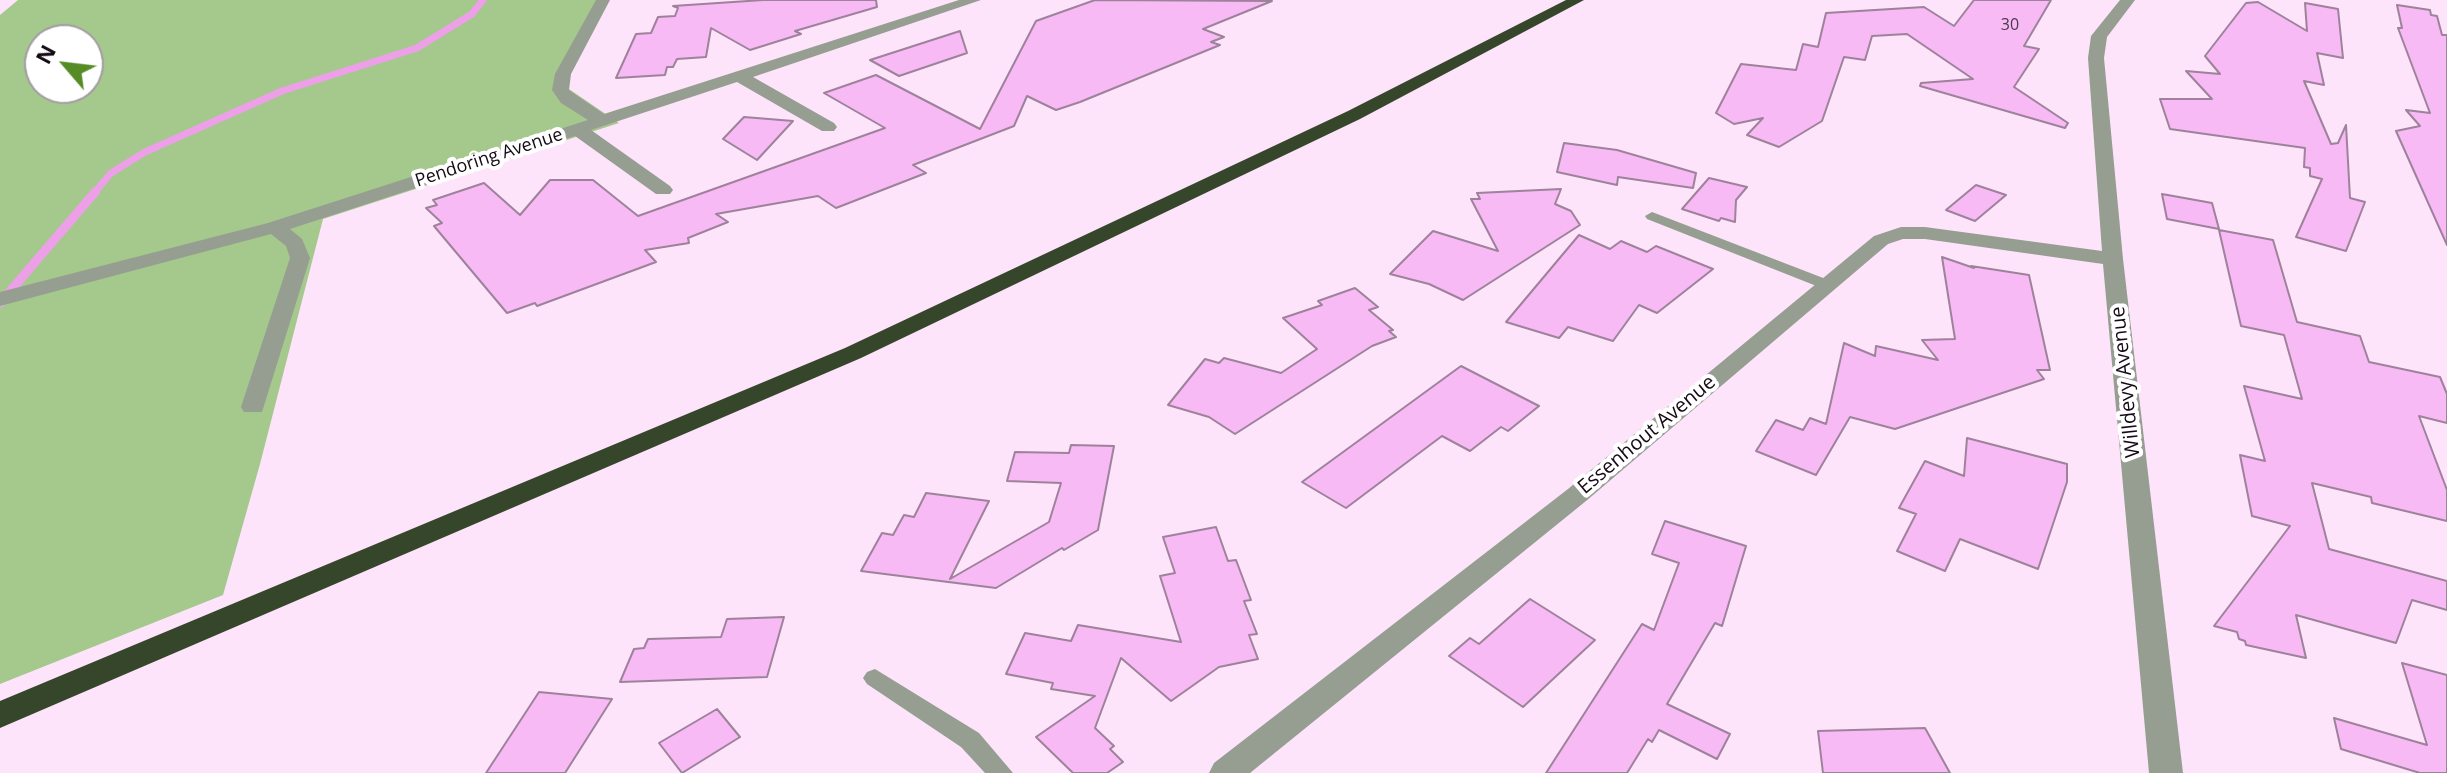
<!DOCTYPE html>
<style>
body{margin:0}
#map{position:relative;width:2447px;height:773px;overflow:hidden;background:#fde4fa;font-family:"Open Sans",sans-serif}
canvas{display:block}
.north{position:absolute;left:24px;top:24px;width:80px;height:80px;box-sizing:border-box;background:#fff;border:2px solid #a19da1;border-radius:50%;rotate:298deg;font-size:22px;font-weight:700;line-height:32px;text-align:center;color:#140b14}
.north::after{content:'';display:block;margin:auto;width:28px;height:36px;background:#568c25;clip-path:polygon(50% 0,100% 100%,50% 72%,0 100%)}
</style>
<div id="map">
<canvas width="2447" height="773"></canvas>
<div class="north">N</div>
</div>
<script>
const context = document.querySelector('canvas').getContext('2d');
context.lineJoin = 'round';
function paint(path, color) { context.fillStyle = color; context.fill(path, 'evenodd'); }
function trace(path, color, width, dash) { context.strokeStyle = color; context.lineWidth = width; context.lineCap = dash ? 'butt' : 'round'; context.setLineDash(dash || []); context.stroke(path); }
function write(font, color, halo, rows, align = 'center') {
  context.font = font + ' "Open Sans",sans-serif'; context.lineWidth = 8; context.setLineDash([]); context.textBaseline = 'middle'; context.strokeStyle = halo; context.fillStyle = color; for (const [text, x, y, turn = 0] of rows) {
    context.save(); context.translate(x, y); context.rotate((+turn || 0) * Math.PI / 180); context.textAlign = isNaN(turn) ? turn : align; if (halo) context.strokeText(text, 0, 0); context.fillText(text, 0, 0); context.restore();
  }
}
paint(new Path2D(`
 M18,0H609L563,85L619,123L323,219L260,464L223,595L0,684V15ZM40,40H88V88H40Z`), '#a5c88d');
trace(new Path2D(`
 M94,193L111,173L145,152L282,91L417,48L472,14L483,0`), '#eda0e8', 7);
trace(new Path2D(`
 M0,303L96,191`), '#eda0e8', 9);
const building = new Path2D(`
 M763,0H876L877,7L795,31L801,34L750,50L711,28L706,57L677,59L673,67H667L665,75L616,78L636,34L651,33L658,17L675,16L678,8L673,6Z
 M1095,0L1272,1L1203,29L1224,37L1211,42L1220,45L1080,102L1056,110L1027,96L1014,126L913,165L926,173L836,208L818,196L716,214L728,222L688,238L689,243L645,250L656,262L537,306L535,303L507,313L434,226L442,223L426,208L437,205L433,200L484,183L520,215L550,180H593L638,216L885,128L824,93L876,75L980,129L1036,21Z
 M1974,0H2051L2024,46L2039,49L2014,87L2068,123L2065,128L1920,86L1921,83L1973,79L1907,34L1872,36L1865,60L1844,57L1822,121L1779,147L1747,135L1763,118L1734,124L1716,113L1741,64L1796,70L1803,44L1818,47L1826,13L1924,7L1954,26Z
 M2258,2L2307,31L2305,3L2338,9L2343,58L2317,53L2324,85L2304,81L2331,144L2338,143L2346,125L2350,198L2365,202L2346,251L2296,237L2322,179L2310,176V168L2304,167L2305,148L2170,129L2160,99H2212L2186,71L2220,74L2205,56L2246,3Z
 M2397,5L2430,10L2431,15L2437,16L2442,35H2447V245L2396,131L2420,126L2406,110L2430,113L2398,28H2402Z
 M960,31L967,53L899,76L870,60Z
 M744,117L793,121L757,160L723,139Z
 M1564,143L1617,150L1696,173L1693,188L1618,177L1617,185L1557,172Z
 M1709,178L1747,187L1736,200L1735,222L1721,218L1719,221L1682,209Z
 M1976,185L2006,195L1975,221L1946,210Z
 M1561,189L1555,204L1571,211L1580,225L1463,300L1429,284L1390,274L1433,231L1498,251L1471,199H1480L1477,193Z
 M2162,194L2212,203L2219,229L2167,219Z
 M2219,230L2273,240L2297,322L2360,336L2369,362L2440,377L2447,394V423L2419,416L2447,490V521L2372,503L2371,497L2312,483L2329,549L2447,581V610L2412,600L2396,643L2296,615L2306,658L2246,645L2245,641L2239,639L2237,632L2214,626L2290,526L2252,516L2240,455L2265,461L2244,386L2302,399L2284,335L2241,326Z
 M1579,235L1610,249L1621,241L1647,252L1656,246L1713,269L1657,313L1639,305L1613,341L1568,327L1559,338L1506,322Z
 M1942,257L1974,268L1971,266L2029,275L2050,370H2037L2044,379L1895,429L1850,417L1816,475L1756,451L1776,420L1803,430L1810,418L1826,424L1844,343L1875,356L1876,346L1938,360L1922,340L1955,339Z
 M1355,288L1378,307L1369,310L1393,330L1389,331L1396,337L1372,346L1235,434L1209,417L1168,405L1205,359L1219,363L1224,358L1281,373L1317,349L1283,318L1322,305L1318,301Z
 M1461,366L1539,406L1508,431L1501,427L1470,451L1442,436L1346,508L1302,482Z
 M1967,438L2067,464V482L2038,569L1960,539L1945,571L1897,551L1916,514L1899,508L1925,461L1964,476Z
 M1071,445L1114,446L1098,530L1064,550L1062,548L996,588L861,571L882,533L893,535L904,515L914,517L926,493L989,501L950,579L1049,522L1061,483L1007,481L1015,452L1069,453Z
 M1665,521L1746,546L1722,626L1715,623L1667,704L1730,734L1717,759L1659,730L1652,742L1648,739L1627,773H1546L1642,624L1654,630L1679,563L1652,554Z
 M1216,527L1228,561L1236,560L1251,600L1244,601L1257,634L1249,635L1258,659L1219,667L1171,701L1121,658L1095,728L1114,746L1110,749L1123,762L1107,773H1073L1036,737L1095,696L1051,689L1053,683L1006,674L1025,633L1071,641L1078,625L1181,642L1160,576L1175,573L1163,537Z
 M1530,599L1595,640L1523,707L1449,656L1470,638L1479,644Z
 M784,617L767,677L620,682L634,649L644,648L648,639L721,637L727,619Z
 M2402,663L2447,675V773H2420L2341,749L2334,718L2427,745Z
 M539,692L612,699L565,773H486Z
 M717,709L740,737L682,773L659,743Z
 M1925,728L1950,773H1823L1818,731Z`);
paint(building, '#f8baf4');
trace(building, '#9e829b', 2);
paint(new Path2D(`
 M1652,212L1831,281L1833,284L1831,287H1819L1647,219L1645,216Z
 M875,669L979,733L1013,773H985L961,747L867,684L863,678L867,672Z`), '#959e90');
paint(new Path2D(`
 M596,0H610L571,74L569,90L604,114L959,0H981L753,77L834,123L837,127L834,131H822L737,82L591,130L670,186L673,190L670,194H656L575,136L290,229L302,239L310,258L262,412H244L241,407L290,258L286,246L271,234L0,306V292L268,223L588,120L561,103L552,90L555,74Z
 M2120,0H2135L2107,37L2104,58L2123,259L2183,773H2149L2103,264L1925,239H1903L1888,244L1586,501L1250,773H1209L1214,763L1568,489L1874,236L1901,227H1925L2102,251L2088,58L2091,36Z`), '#959e90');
paint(new Path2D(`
 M1566,0H1584L1360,119L861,358L0,728V701L845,348L1348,111Z`), '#36462b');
write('16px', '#4d374c', null, [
 ["30",2010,25]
]);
write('18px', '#140b14', '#fff', [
 ["Pendoring Avenue",489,158,-18]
]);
write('20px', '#140b14', '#fff', [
 ["Willdevy Avenue",2126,382,-96],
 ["Essenhout Avenue",1647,435,-40]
]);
</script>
